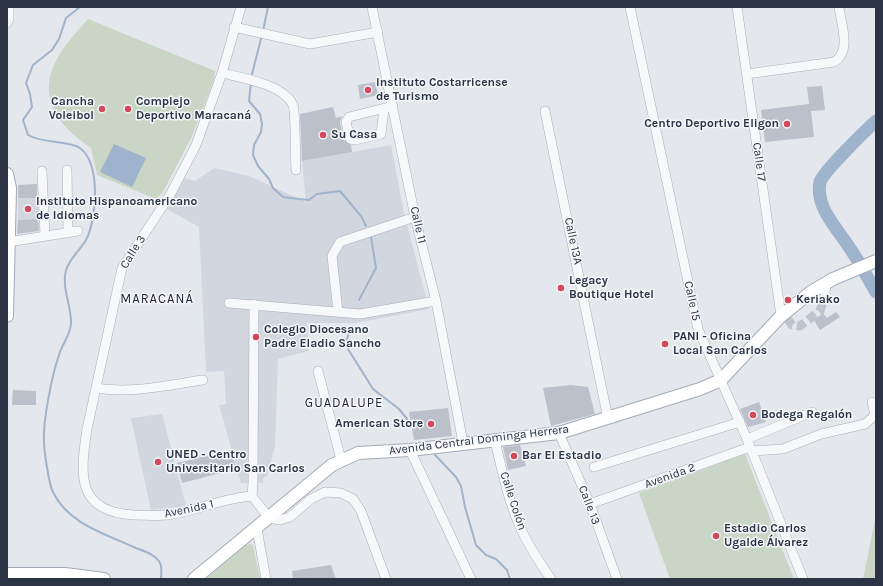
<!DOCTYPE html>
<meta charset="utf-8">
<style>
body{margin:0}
#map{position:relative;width:883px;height:586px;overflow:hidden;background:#e4e7ec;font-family:Karla,sans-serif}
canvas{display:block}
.frame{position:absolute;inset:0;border:8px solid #2b3445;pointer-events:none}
</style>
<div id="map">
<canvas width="883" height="586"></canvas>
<div class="frame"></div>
</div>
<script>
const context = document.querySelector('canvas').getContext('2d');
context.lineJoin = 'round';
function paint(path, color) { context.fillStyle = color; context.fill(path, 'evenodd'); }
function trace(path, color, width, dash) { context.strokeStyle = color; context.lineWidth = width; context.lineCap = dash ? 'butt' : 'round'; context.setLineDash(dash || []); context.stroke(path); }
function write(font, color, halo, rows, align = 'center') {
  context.font = font + ' Karla,sans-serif'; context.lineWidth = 3; context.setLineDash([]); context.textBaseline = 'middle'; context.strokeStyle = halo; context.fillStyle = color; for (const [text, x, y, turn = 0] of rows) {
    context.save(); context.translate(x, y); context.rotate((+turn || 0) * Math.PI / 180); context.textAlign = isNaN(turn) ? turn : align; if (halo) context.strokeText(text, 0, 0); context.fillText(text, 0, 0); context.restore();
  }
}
paint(new Path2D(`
 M391,145L404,213L429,309L357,323H307L309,351L278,359L275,446L267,476L263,478V483H241L219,405L226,404L224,371L206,372L199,227L167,209L185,178L195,181L214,168L249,176L306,202L302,161Z
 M18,198H38L40,219L18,220Z
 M162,414L186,506L151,510L131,418Z`), '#d2d6de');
paint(new Path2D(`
 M88,19L215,71L214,80L192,136L163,192L156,199L97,175L91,148C60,127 36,99 56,61C64,45 77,32 88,19Z
 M745,454L794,579H670L639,493Z
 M876,515V579H863Z
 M250,544L253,545L260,579H206L245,545Z`), '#c9d6c5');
paint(new Path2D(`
 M114,144L146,158L132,187L100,172Z`), '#9fb4cc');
trace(new Path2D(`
 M80,7L66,18L59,39L52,50L33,65L26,83L30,94L32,107L23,120L28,135C43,144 69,140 80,148C101,164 97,219 86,240C80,250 70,258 66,270C61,288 72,306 71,324C70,336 62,344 59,355C52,375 43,420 44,441C44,450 49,485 53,492C68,524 106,534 136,548C144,551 154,554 159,561C163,567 161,573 161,579
 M263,31L268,7
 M251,78L262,35
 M251,82L249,101L260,114L262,124L261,132L254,145L253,155L258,166L269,179L273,188L283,197L299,199L309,200L317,194L340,191L361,216L366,226
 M359,300L376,268L371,237
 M351,327L347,339L348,349L373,389L399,409L412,425
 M435,455L456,477L461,486L465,507L476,545L486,555L496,559L507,570L510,579`), '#9fb4cc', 2);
trace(new Path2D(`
 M876,121C866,130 823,172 820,182C815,207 837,228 849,247C859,261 867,277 876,292`), '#9fb4cc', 13);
paint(new Path2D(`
 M375,82L378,95L360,99L358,85Z
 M822,86L825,110L811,111L814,137L765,142L761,110L809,104L807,87Z
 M333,107L336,118L342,116L340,123L344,140L351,145L352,152L302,161L300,114Z
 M37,184V198H18V185Z
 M38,219L39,231L17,234L18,220Z
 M836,312L840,317L820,330L814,320L823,313L827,318Z
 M571,385L588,387L595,414L551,426L543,388Z
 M13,390L36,391V405H12Z
 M759,402L766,422L748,427L740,409Z
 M448,408L452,436L414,440L409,412Z
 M520,445L526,466L508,470L503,447Z
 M231,450L236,469L182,483L177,463Z
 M331,565L336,579H293L292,571Z`), '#bbc0ca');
trace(new Path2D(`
 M787,318L792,325L800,326L820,311L825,295`), '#bfc3cb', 9, [9, 4.5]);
const minor = new Path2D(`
 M241,7L222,73L196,145L170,195L122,268L87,429C80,475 76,512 134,515C145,515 157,516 168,515C196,511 223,498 252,496
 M372,7L415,217L436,301L463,443
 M630,7L698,329L747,439L803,579
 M737,7L781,316
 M7,23L9,19V7
 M234,27L310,44L378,32
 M222,73C242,78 283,84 293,105C296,113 295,158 296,170
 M747,74L834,62C852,52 841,24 839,7
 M384,109L381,134L355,140L350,139L346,122L349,117L393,106
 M545,111L608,419
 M67,170L68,232
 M42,171L45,236
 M8,242L78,231
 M825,295L826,283
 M229,303L360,314L436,301
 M338,312L332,256L340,242L415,217
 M318,371L341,460
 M96,388C131,394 168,385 203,380
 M559,433L590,504L617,579
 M747,439L812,412
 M495,441C502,470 508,501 521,529C529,547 540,563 551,579
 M410,450L471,579
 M752,451L783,449L821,434L865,424L875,415L872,402
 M594,467L740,422
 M252,496L269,518L280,520L290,517L311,499L325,492L341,493L353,499L361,511L386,579
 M252,496L253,483L254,304
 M590,504L750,447
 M257,529L266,579`);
const major = new Path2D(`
 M7,174L10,188L7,316
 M7,574H65L104,579
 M194,579L332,465L358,453L410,450L559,433L700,389L721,380L781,316L811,292L833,279L876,261`);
trace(minor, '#a9aeb7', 10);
trace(major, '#a3abb8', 14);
trace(minor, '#f7f8fa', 9);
trace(major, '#fff', 12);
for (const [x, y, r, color] of [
 [368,90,4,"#d1495b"],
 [102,109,4,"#d1495b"],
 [128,109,4,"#d1495b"],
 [787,124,4,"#d1495b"],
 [323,135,4,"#d1495b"],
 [28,209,4,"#d1495b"],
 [561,288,4,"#d1495b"],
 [788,300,4,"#d1495b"],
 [256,337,4,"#d1495b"],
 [665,344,4,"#d1495b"],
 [753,415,4,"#d1495b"],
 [431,424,4,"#d1495b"],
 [514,456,4,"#d1495b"],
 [158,462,4,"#d1495b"],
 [716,536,4,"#d1495b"]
]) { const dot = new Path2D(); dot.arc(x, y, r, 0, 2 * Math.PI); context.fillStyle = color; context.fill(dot); trace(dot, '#f4f6f9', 1.5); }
write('bold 12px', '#2b3445', '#f4f6f9', [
 ["Instituto Costarricense",376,83],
 ["de Turismo",376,97],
 ["Cancha",94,102,"right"],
 ["Voleibol",94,116,"right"],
 ["Complejo",136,102],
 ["Deportivo Maracaná",136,116],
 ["Centro Deportivo Eligon",779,124,"right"],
 ["Su Casa",331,135],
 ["Instituto Hispanoamericano",36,202],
 ["de Idiomas",36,216],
 ["Legacy",569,281],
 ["Boutique Hotel",569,295],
 ["Keriako",796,300],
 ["Colegio Diocesano",264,330],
 ["Padre Eladio Sancho",264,344],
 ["PANI - Oficina",673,337],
 ["Local San Carlos",673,351],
 ["Bodega Regalón",761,415],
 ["American Store",423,424,"right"],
 ["UNED - Centro",166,455],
 ["Universitario San Carlos",166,469],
 ["Bar El Estadio",522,456],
 ["Estadio Carlos",724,529],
 ["Ugalde Álvarez",724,543]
], 'left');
write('12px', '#2b3445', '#f4f6f9', [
 ["Calle 17",759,162,82],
 ["Calle 11",418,225,77],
 ["Calle 13A",573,241,78],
 ["Calle 3",133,252,-58],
 ["Calle 15",692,301,78],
 ["Avenida Central Dominga Herrera",479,440,-7],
 ["Avenida 2",670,476,-20],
 ["Calle Colón",513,501,72],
 ["Calle 13",589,505,69],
 ["Avenida 1",189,509,-12]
]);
context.letterSpacing = '1px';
write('13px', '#1d2536', '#f4f6f9', [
 ["MARACANÁ",157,299],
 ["GUADALUPE",344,403]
]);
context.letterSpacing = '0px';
</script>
